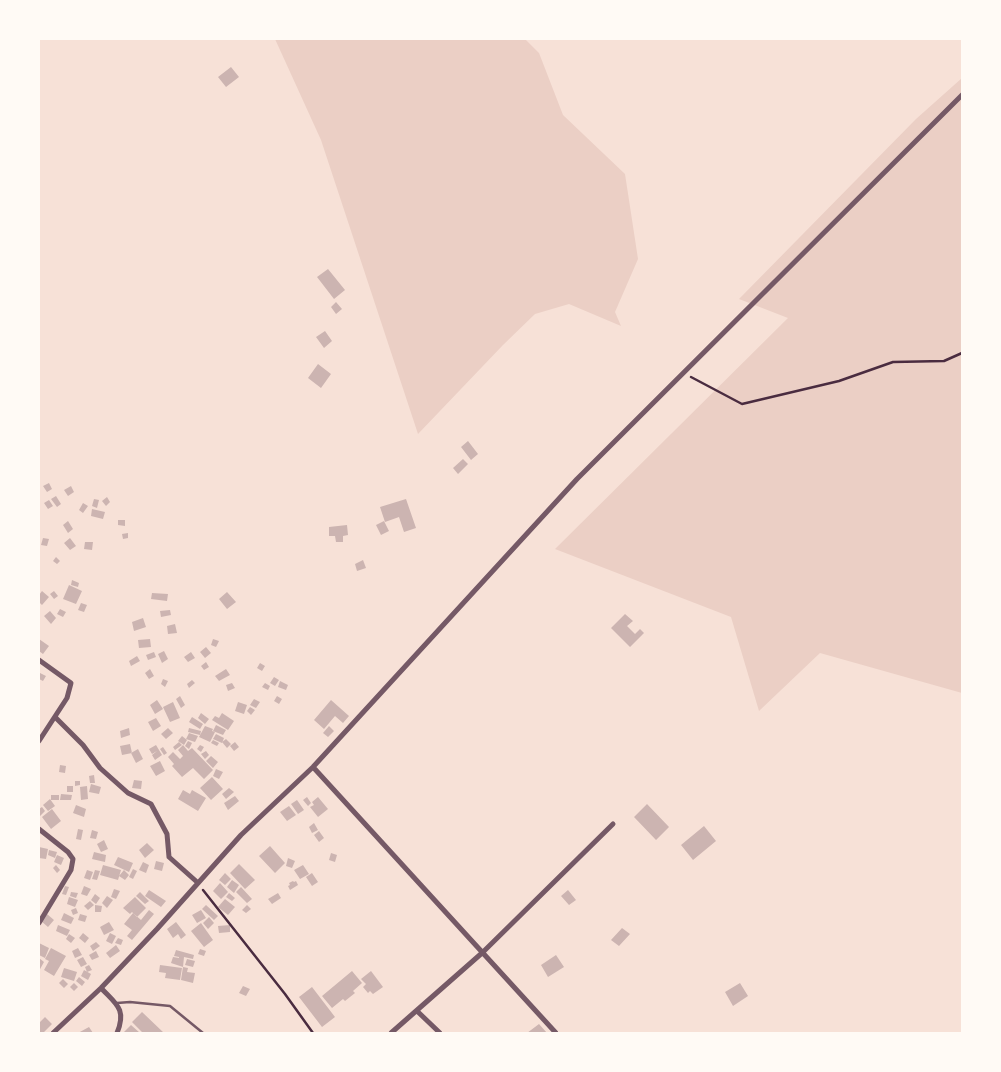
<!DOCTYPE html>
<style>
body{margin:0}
#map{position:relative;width:1001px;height:1072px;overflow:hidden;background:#f7e1d7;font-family:"PT Sans",sans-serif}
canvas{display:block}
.frame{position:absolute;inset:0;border:40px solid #fffaf5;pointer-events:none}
</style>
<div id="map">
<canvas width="1001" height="1072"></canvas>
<div class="frame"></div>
</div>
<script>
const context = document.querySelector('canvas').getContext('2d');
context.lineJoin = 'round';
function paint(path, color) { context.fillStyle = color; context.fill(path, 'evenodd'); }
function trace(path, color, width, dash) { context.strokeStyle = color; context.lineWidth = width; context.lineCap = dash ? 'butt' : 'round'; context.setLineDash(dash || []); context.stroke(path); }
paint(new Path2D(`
 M275,39H525L539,53L563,115L625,174L638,259L615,312L621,326L569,304L535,314L503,345L418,434L321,140Z
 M962,78V693L820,653L759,711L731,617L555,549L788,318L739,299L916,119Z`), '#ebcfc5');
paint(new Path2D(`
 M231,67L239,77L226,87L218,77Z
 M328,269L345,290L334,299L317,277Z
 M336,302L342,309L336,314L331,307Z
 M325,331L332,341L324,348L316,337Z
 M318,364L331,374L321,388L308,378Z
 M468,441L478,454L471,460L461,447Z
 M463,459L468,464L458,474L453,468Z
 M49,483L52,489L47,492L43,486Z
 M71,486L74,492L68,496L64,490Z
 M56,496L61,504L57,507L51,499Z
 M107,497L110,502L106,506L102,501Z
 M94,499L99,500L97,508L92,506Z
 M406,499L416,528L404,532L399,517L385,522L380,507Z
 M49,500L53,506L48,509L44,503Z
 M83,503L88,506L83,513L79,510Z
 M92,509L105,512L103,519L91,516Z
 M118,520H125V526L118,525Z
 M68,521L73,529L68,533L63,525Z
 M384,521L389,531L381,535L376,525Z
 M347,525L348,535L343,536V542H336L335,536H329V527Z
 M128,533V538L123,539L122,534Z
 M43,538L49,539L47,546L41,545Z
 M70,538L76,546L70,550L64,543Z
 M85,542H93L92,550L84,549Z
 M56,557L60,561L57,564L53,561Z
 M363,560L366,568L357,571L355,564Z
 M72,580L79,583L78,587L71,585Z
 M69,585L82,591L76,604L63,599Z
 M42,591L49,597L42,605L39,602V595Z
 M54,591L58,596L54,599L50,594Z
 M227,592L236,602L227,609L219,599Z
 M152,593L168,594L167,601L151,599Z
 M81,603L87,605L84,612L78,610Z
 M60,609L66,612L63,617L57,614Z
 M170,610L171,615L161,617L160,611Z
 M50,611L56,618L51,624L44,616Z
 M625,614L633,621L627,626L635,634L640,629L644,633L630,647L611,628Z
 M143,618L146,627L134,631L132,622Z
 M175,624L177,633L168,634L167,626Z
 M39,639L49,646L43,654L39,651Z
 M150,639L151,647L139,648L138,640Z
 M213,639L219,641L216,647L211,645Z
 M206,647L211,653L205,658L200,652Z
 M164,651L168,659L162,663L158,654Z
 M154,652L156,657L148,660L146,655Z
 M191,652L195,658L188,662L184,657Z
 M137,656L140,661L131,666L129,661Z
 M206,662L209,667L204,670L201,666Z
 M260,663L265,666L262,671L257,668Z
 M150,669L154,676L149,679L145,673Z
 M226,669L230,675L219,681L215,676Z
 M40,673L46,676L43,681L39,679Z
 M274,677L279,680L275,686L270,683Z
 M163,679L168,681L165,687L161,684Z
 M192,680L195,683L189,688L187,684Z
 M280,681L288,685L286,690L278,687Z
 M232,683L235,688L228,691L226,685Z
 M265,683L270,686L268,690L262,687Z
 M180,696L185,705L181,708L176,699Z
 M277,696L282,699L279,704L274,701Z
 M254,699L260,702L256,708L250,705Z
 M157,700L163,709L155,714L150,705Z
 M331,700L349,716L343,723L335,716L324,729L314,720Z
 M173,702L180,718L170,722L163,707Z
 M238,702L247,705L244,714L235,711Z
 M250,707L255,710L251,715L247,711Z
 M201,713L209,719L205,724L198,718Z
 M222,713L234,721L228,730L212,720L215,716L219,718Z
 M192,717L203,724L200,729L189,722Z
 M156,718L161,726L153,731L148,722Z
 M216,725L226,730L223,735L213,731Z
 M205,726L213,729L212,731L215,732L210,742L199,737Z
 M329,726L334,731L328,737L323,733Z
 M129,728L130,735L121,738L120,731Z
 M168,728L173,733L166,739L161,734Z
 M189,728L201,731L200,735L188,732Z
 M189,733L198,736L195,742L186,739Z
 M216,734L224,738L222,743L213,739Z
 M182,736L187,740L184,745L178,741Z
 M226,739L231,744L227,748L222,742Z
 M213,740L219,743L217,746L211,743Z
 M188,741L192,743L189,749L185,746Z
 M179,742L182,745L175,750L173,747Z
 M235,742L239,747L234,751L230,746Z
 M130,744L132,753L122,755L120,746Z
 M156,745L162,755L155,760L152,755L157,751L152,754L149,749Z
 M183,745L188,751L192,748L213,770L204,779L193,768L182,777L172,766L174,764L168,757L173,752L180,759L183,756L178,750Z
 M200,745L204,747L201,752L197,749Z
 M163,747L167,753L164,755L160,749Z
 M138,749L143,759L136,763L131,753Z
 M206,751L209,755L205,759L201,754Z
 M211,756L218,762L213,768L206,761Z
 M160,761L165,771L156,776L150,766Z
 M60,765L66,766L65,773L59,772Z
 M216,769L223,772L219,779L213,776Z
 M94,775L95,783H90L89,776Z
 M212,777L223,789L211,800L200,788Z
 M134,780L142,781L141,789L132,788Z
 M75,781H80V785L75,786Z
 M91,784L101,787L99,794L89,792Z
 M67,786H73V792H67Z
 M87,786L88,799L81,800L80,787Z
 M229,788L234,792L226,799L222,794Z
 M183,790L190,794L192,790L206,798L198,811L178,799Z
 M61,794L72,795L71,800H60Z
 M51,795H59V800H51Z
 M235,796L239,801L228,810L224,803Z
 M307,797L311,803L308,806L303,800Z
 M318,797L328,809L318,817L310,807L314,805L312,802Z
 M50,799L55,806L48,811L43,805Z
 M297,800L304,810L298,814L291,804Z
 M647,804L669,827L656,840L634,817Z
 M76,805L86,809L84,817L73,813Z
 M289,806L296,815L287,821L280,812Z
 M42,807L45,811L39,817V809Z
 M52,809L61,821L51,829L42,817Z
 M314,823L318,830L312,833L309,827Z
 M704,826L716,841L693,860L681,845Z
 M78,829L83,830L81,840L76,839Z
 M92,830L98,832L96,839L90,838Z
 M319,831L324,838L319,842L314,835Z
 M104,840L108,849L101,852L97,844Z
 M147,843L154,850L145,858L139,850Z
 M270,846L285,863L275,873L259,856Z
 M39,847L48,849L46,859L39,858Z
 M49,850L57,852L55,858L48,855Z
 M94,852L106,855L105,862L92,859Z
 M331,853L337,855L335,862L329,860Z
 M57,855L64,858L61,865L54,862Z
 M118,857L133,863L129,872L114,865Z
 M288,858L295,861L292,868L286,866Z
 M156,861L164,863L162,871L154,869Z
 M143,862L149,865L146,873L139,870Z
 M239,864L255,880L245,889L230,873Z
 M56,865L60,870L57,873L53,868Z
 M103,865L121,870L118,880L100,875Z
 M303,865L309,874L300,879L294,870Z
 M133,869L137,871L133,879L129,877Z
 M87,870L93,872L90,880L84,878Z
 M95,870L100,871L97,880L92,879Z
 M124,870L129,875L125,880L119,876Z
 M225,873L231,879L225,885L219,880Z
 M312,873L318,882L312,886L306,877Z
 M232,880L239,885L234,893L227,887Z
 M293,881L294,882L296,881L298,885L290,890L288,886L290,885L289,883Z
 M220,883L228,892L221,899L213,891Z
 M65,886L69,887L66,895L62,894Z
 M84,886L91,889L87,896L81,894Z
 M241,887L252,899L247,903L236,892Z
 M114,889L120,891L116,899L111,897Z
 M149,890L166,901L161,907L145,896Z
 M568,890L576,900L569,905L561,896Z
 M71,892L78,893L76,898L70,896Z
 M140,892L149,901L145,904L136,896Z
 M229,893L235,898L232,901L226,897Z
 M278,893L281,898L272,904L268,899Z
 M95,894L100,898L96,904L91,900Z
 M107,896L113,900L107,908L102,903Z
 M69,897L78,900L75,907L67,904Z
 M135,897L146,908L137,917L132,912L130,914L123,908Z
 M225,899L235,907L228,915L218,907Z
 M90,901L94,905L88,910L84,906Z
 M95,905L102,906L101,912H95Z
 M206,905L218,916L214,920L202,909Z
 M247,905L251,909L246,913L242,910Z
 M76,908L78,913L73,915L71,910Z
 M149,910L154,914L132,940L127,936L132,930L124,924L133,913L141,920Z
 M201,910L206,918L197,923L192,915Z
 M64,913L74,918L71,924L61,920Z
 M47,914L54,920L48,927L41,921Z
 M80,914L87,916L85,922L78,920Z
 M209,917L214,923L208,929L203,923Z
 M109,922L114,930L104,935L100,927Z
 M176,922L186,935L181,939L178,934L173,938L167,929Z
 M201,923L213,940L204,947L191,931Z
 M58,925L70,930L67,936L56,931Z
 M230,925V932L219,933L218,926Z
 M622,928L630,934L619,946L611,940Z
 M83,933L89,938L85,943L79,938Z
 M110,933L116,936L112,944L106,941Z
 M69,934L75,938L71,943L66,939Z
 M118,938L123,940L121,945L115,943Z
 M96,942L100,946L93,951L90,946Z
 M39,943L49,948L45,958L39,955Z
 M116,945L120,951L110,958L106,953Z
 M51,948L66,956L54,976L44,970L49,961L45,959Z
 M78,948L82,955L75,958L72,951Z
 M200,949L206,951L204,956L198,954Z
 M176,950L194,955L193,959L184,957L183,967L171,963L173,957L179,958V957L174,956Z
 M96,951L99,957L92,960L89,955Z
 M556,955L564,967L548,977L541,965Z
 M83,957L87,964L81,967L77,960Z
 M39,958L44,962L39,971Z
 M187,959L195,961L193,967L185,965Z
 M89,965L92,970L87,972L85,967Z
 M160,965L182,968L180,980L165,978L166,973L159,972Z
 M183,967L188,968L187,972L195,973L193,983L181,980Z
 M64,968L77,972L74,981L61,977Z
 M84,970L91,974L88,980L81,976Z
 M352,971L362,983L353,991L355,993L345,1001L343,999L332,1008L322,996Z
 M371,971L383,987L373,994L370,991L368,993L363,987L366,984L361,979Z
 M79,977L85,982L82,986L76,981Z
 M63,979L68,984L64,988L59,983Z
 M74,983L78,987L74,991L70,987Z
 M740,983L748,996L733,1006L725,992Z
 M243,986L250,989L246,996L239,993Z
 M312,987L335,1017L322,1027L299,997Z
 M142,1012L164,1033H143L132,1022Z
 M45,1017L52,1024L43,1033H39V1023Z
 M539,1024L547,1033H527Z
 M131,1025L140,1033H123Z
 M89,1027L93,1033H78Z`), '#ccb4b1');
trace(new Path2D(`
 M691,377L742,404L839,381L893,362L944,361L962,353
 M203,890L285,994L313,1033`), '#4a2c40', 2.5);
trace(new Path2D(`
 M117,1003L130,1002L170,1006L203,1033`), '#755966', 2.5);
trace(new Path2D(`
 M39,660L71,683L67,698L39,741
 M55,717L83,745L100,768L128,793L151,804L167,834L169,857L197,882
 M313,767L556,1033
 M39,829L68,852L73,859L71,870L39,923
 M101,988C116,1004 127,1009 117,1033
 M417,1011L440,1033
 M53,1033L101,988L157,929L241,835L313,767L577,479L962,95
 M391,1033L482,953L613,824`), '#755966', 5);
</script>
